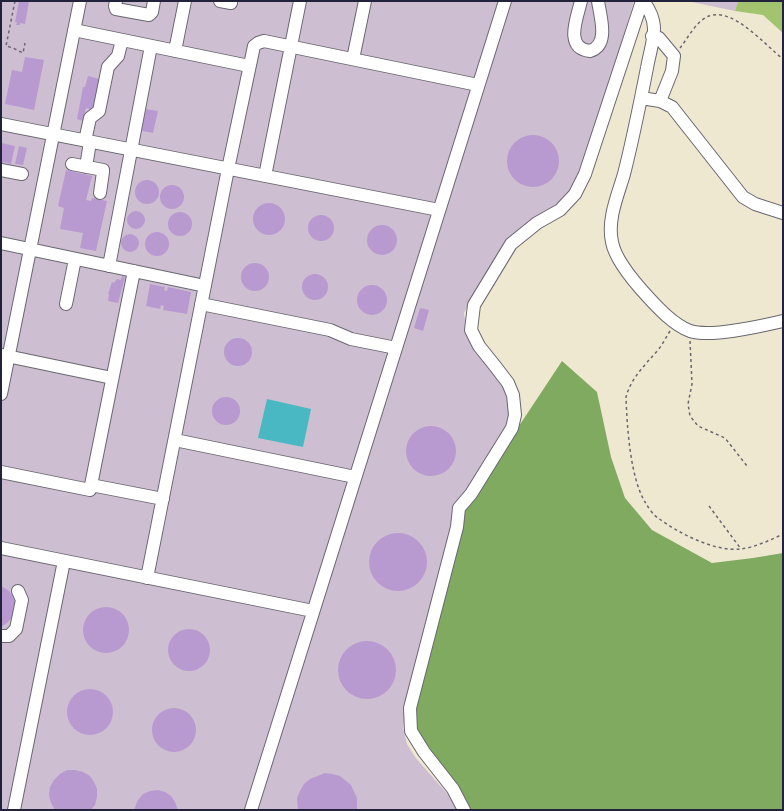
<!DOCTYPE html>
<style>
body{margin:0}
#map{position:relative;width:784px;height:811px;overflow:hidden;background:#eee8d1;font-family:"Libre Bodoni",serif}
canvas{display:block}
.frame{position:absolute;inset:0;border:2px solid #22223b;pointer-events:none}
</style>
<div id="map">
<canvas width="784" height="811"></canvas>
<div class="frame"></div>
</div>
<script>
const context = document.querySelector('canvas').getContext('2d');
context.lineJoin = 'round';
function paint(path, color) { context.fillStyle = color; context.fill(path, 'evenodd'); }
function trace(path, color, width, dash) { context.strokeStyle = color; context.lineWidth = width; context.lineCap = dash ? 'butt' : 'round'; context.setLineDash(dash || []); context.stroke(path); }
paint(new Path2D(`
 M1,1H634L586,159L573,188L565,199L512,238L471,299L464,313L467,333L477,354L498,375L507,392L511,409L507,425L455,512L407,700L403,728L407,744L415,757L458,806L459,810H1Z
 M687,1H738L735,11Z`), '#cebed1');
paint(new Path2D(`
 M738,1H783V33L763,15L735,11Z`), '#a2c46e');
paint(new Path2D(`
 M562,361L597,392L611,457L625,498L652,530L712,563L753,558L783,553V810H471L415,728L416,708L464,509Z`), '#81aa61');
paint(new Path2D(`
 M267,399L311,409L303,447L258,438Z`), '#4ab8c3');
paint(new Path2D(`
 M19,1H29L25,24L20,23V25H16L17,22H15Z
 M25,57L44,60L34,110L5,104L12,70L22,72Z
 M88,76L99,79L93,110L86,108L83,121L77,119L83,87H85Z
 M146,109L158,111L153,133L138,130L140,121H143Z
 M507 161a26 26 0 1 1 52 0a26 26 0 1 1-52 0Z
 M1,143L15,146L11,164L3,162L2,165H1Z
 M19,146L27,148L23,165L15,164Z
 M66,170L92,176L86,200L91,201L92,198L107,201L96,251L80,248L83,233L60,229L64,208L58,206Z
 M135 192a12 12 0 1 1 24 0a12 12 0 1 1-24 0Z
 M160 197a12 12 0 1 1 24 0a12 12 0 1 1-24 0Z
 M253 219a16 16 0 1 1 32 0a16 16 0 1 1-32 0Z
 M127 220a9 9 0 1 1 18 0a9 9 0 1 1-18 0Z
 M168 224a12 12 0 1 1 24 0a12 12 0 1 1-24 0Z
 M308 228a13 13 0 1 1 26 0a13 13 0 1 1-26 0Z
 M367 240a15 15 0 1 1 30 0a15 15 0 1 1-30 0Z
 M145 244a12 12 0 1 1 24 0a12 12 0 1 1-24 0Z
 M121 243a9 9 0 1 1 18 0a9 9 0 1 1-18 0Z
 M241 277a14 14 0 1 1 28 0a14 14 0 1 1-28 0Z
 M302 287a13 13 0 1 1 26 0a13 13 0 1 1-26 0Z
 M122,276L125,277L118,303L108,301L109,294H108L112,282L114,283L117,279L121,280Z
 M150,284L165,287L164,290L167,291L168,287L191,292L187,314L163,310L164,306L161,305L160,309L146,306Z
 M357 300a15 15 0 1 1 30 0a15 15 0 1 1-30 0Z
 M420,308L429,310L423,331L414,328Z
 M224 352a14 14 0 1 1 28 0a14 14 0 1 1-28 0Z
 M212 411a14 14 0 1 1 28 0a14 14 0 1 1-28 0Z
 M406 451a25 25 0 1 1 50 0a25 25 0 1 1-50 0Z
 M369 562a29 29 0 1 1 58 0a29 29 0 1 1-58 0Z
 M1,586L8,590L13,596L15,603V610L13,616L8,622L1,627Z
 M83 630a23 23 0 1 1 46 0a23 23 0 1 1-46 0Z
 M168 650a21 21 0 1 1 42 0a21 21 0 1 1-42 0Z
 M338 670a29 29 0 1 1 58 0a29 29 0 1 1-58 0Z
 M67 712a23 23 0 1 1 46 0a23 23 0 1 1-46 0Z
 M152 730a22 22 0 1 1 44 0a22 22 0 1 1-44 0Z
 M67,770H75L83,772L90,776L94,782L97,789V797L95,805L91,810H55L51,803L49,795L50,787L54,780L60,774Z
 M325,773L332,774L340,776L351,785L357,798V810H298L297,798L300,791L304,784L310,779Z
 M158,790L165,792L171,796L175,802L178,810H134L138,800L143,794L150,791Z`), '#b99ad0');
const minor = new Path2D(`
 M116,1L115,6L116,9L149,15L152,12L154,1
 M220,1L231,3
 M581,1C577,18 564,48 590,51C610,45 600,16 598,1
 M643,1C649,8 654,19 654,29C654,40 649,56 647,68C640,103 633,139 624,174C618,195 607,219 612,242C615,259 636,284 648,297C659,309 674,325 690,331C711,338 761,326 783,321
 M74,30L249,66
 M652,36L659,38L674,56L672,71L660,101
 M175,51L185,1
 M353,59L365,1
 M641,98L660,101L672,107L743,197L755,204L783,213
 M1,124L439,210
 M85,141L90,118L99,111L108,67L118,56L122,40
 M72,164L103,170V172L100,193
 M86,167L90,142
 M1,170L22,174
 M265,176L300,1
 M1,243L205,286
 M109,266L151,46
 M66,304L75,259
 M201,304L330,330L351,339L396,348
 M2,355L112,378
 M1,394L80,1
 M175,440L355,477
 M1,472L90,490L134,271
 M91,485L163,499
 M1,548L313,611
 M147,578L228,169L254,46L258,43L264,41L478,85
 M1,636H9L16,629L22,600L18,591
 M14,810L64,561
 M251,810L505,1
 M464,810L453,789L424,752L411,731L410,708L457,527L459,508L471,494L512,428L515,415L513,395L508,383L495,366L479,346L471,330L474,305L511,244L537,223L560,210L575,194L585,174L642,1`);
trace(minor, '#696770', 14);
trace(new Path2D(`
 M15,1L6,46L13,48L23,53L25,43
 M680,48C688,38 696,21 709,16C733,7 765,45 783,59
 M670,331C666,337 663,344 658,350C645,365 631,378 626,397C627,426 630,477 645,502C648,507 653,515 658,518C678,533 715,552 740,549C753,548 771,540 783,534
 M690,341L692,384L688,404L690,416L698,426L725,438L747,466
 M709,506L741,549`), '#696770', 1.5, [3, 3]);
trace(minor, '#fff', 12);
</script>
